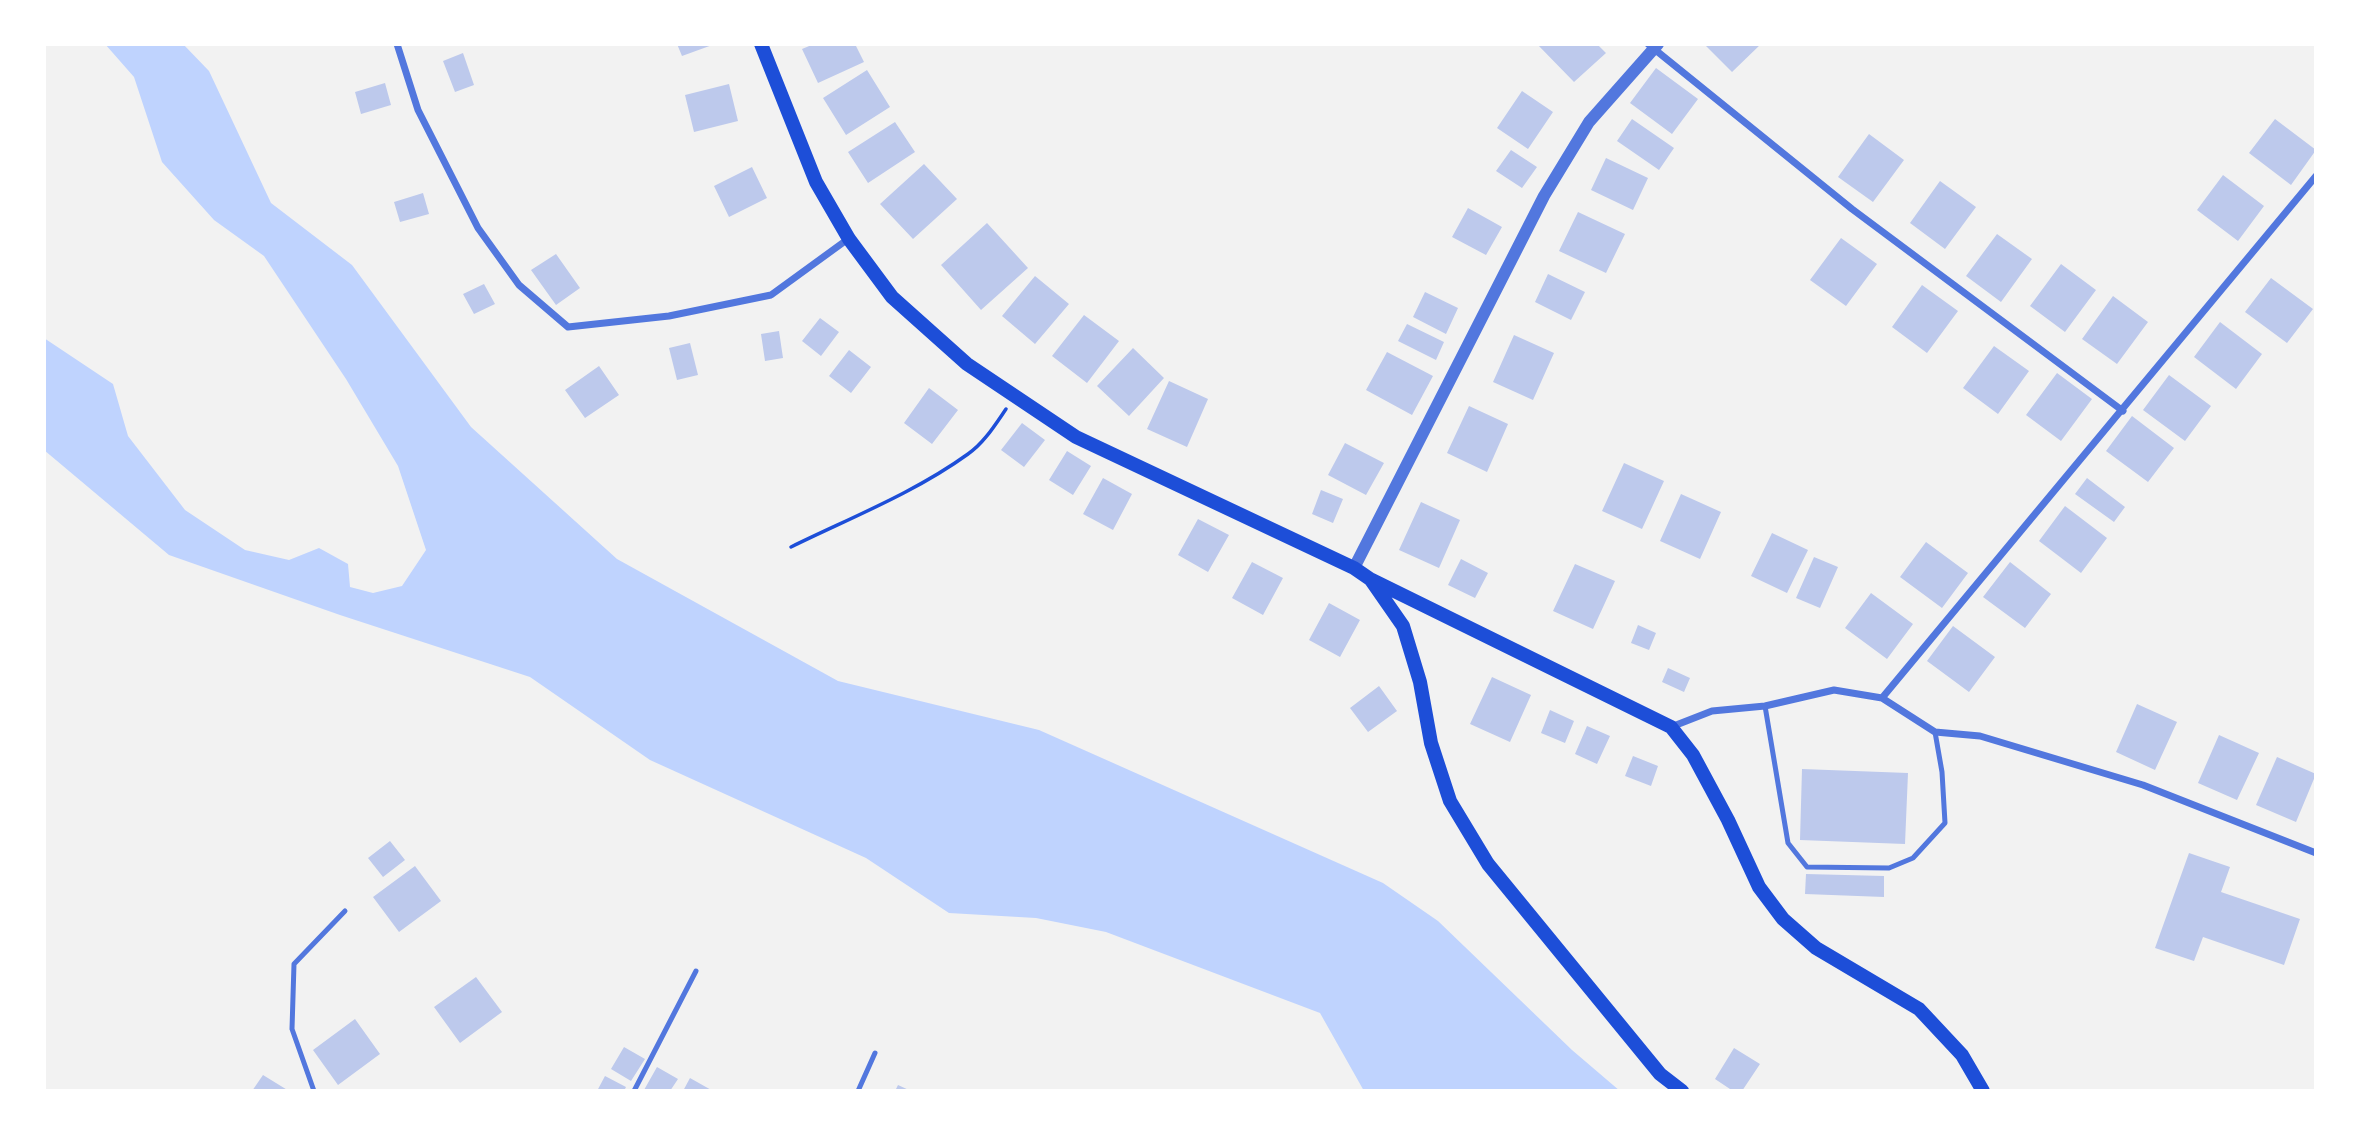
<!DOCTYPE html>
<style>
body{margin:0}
#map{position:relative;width:2360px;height:1135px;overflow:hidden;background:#f2f2f2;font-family:Barlow,sans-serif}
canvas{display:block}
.frame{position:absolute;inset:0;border:46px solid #fff;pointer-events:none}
</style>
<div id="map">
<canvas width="2360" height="1135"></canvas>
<div class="frame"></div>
</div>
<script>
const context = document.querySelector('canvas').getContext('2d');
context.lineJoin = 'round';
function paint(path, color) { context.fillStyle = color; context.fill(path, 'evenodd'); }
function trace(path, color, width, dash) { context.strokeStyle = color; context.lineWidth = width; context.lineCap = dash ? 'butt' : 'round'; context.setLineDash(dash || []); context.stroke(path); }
paint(new Path2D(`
 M105,44H183L209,71L271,203L352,265L471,427L617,559L838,681L1039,730L1383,883L1438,921L1572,1050L1620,1091H1364L1320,1013L1106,932L1036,918L949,913L866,858L650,760L530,677L340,615L169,555L44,450V338L113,384L128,436L185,510L245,550L289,560L319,548L348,564L350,587L373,593L402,586L426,550L398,466L346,379L264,256L214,220L162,162L134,77Z`), '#bfd3fe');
paint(new Path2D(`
 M677,44H715L682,56Z
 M814,44H855L864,62L818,83L802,49Z
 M1537,44H1597L1606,53L1574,82Z
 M1704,44H1761L1732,72Z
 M463,53L474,85L455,92L443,61Z
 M1656,68L1698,99L1672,134L1630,103Z
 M867,70L890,107L846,135L823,98Z
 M385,83L391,105L361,114L355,92Z
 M729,84L738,121L694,132L685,95Z
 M1522,91L1553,112L1528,149L1497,128Z
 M1632,119L1674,148L1659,170L1617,141Z
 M2275,119L2316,150L2291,185L2249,153Z
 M895,122L915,152L868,183L848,152Z
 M1869,134L1904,160L1873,202L1838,177Z
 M1511,150L1537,167L1522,188L1496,171Z
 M1606,158L1648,178L1633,210L1591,190Z
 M924,164L957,199L913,239L880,204Z
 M752,167L767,198L729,217L714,186Z
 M2223,175L2264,206L2238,241L2197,210Z
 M1940,181L1976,207L1945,249L1910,223Z
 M423,193L429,214L400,222L394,202Z
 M1468,208L1502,227L1486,255L1452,237Z
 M1578,212L1625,234L1606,273L1559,251Z
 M987,223L1028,268L981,310L941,265Z
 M1997,234L2032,259L2001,302L1966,276Z
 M1841,238L1877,264L1846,306L1810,280Z
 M556,254L580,288L556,305L531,270Z
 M2061,264L2096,290L2065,332L2030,306Z
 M1548,274L1585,292L1571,320L1535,302Z
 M1035,276L1069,304L1035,344L1002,316Z
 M2271,278L2313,309L2287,343L2245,312Z
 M484,284L495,304L474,314L463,294Z
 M1922,285L1958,311L1927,353L1892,327Z
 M1425,292L1458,308L1446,334L1413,317Z
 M2113,296L2148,322L2117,364L2082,339Z
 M1084,315L1119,341L1087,383L1052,356Z
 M820,318L839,332L821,356L802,341Z
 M2220,322L2262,354L2236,389L2194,357Z
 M1407,324L1444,342L1436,360L1398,341Z
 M779,331L783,358L765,361L761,334Z
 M1514,335L1554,353L1533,400L1493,382Z
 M690,343L698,375L677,380L669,348Z
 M1994,346L2029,371L1998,414L1963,388Z
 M1133,348L1164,378L1129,416L1097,386Z
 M849,350L871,367L851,393L829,376Z
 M1387,352L1433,376L1412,415L1366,390Z
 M599,366L619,395L585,418L565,390Z
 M2057,373L2092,399L2061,441L2026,415Z
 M2169,375L2211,406L2185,441L2143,410Z
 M1169,381L1208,399L1187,447L1147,429Z
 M929,388L958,410L932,444L904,423Z
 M1469,406L1508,424L1487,472L1447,453Z
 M2132,416L2174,448L2148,482L2106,451Z
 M1022,423L1045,440L1024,467L1001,450Z
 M1345,443L1384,463L1366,495L1328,475Z
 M1067,451L1091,466L1073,495L1049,480Z
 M1624,463L1664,481L1642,529L1602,511Z
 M1103,478L1132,494L1113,530L1083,514Z
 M2087,478L2125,507L2114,522L2075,494Z
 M1321,490L1343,499L1333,523L1312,514Z
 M1681,494L1721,512L1700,559L1660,541Z
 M1421,502L1460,520L1439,568L1399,550Z
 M2065,506L2107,538L2081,573L2039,541Z
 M1198,519L1229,535L1208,572L1178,555Z
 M1772,533L1808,550L1787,593L1751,576Z
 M1926,542L1968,573L1942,608L1900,577Z
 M1814,557L1838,567L1820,608L1796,598Z
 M1461,559L1488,573L1475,598L1448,585Z
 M1252,562L1283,578L1263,615L1232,598Z
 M2010,562L2051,594L2025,628L1983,597Z
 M1575,564L1615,581L1593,629L1553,611Z
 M1871,593L1913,624L1887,659L1845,628Z
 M1329,603L1360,620L1340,657L1309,640Z
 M1638,625L1656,633L1649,650L1631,643Z
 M1953,626L1995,657L1969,692L1927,661Z
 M1668,668L1690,678L1684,692L1662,682Z
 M1492,677L1531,695L1510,742L1470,724Z
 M1379,686L1397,711L1368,732L1350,708Z
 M2137,704L2177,722L2155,770L2116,752Z
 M1550,710L1574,721L1565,743L1541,733Z
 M1587,726L1610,736L1597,764L1575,754Z
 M2219,735L2259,753L2237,800L2198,783Z
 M1633,756L1658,766L1651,786L1625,776Z
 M2277,757L2316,774L2296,822L2256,805Z
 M1802,769L1908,773L1905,844L1800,840Z
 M390,841L405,860L383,877L368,858Z
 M2189,853L2230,867L2221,892L2300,919L2284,965L2203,937L2194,961L2155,948Z
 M415,866L441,901L399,932L373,897Z
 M1806,874L1884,876V897L1805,894Z
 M476,977L502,1012L460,1043L434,1007Z
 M355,1019L380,1054L338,1085L313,1050Z
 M624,1047L645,1059L631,1081L611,1069Z
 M1734,1048L1760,1064L1742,1091H1733L1715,1079Z
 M657,1067L678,1079L670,1091L644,1090Z
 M263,1075L289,1091H252Z
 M605,1076L626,1087L624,1091H597Z
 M690,1078L713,1091H683Z
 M898,1085L911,1091H895Z`), '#bdc9ec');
trace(new Path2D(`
 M791,547C850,518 914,493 968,454C984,443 995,425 1006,409`), '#1d4ed8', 3.5);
trace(new Path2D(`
 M1765,706L1788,843L1807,867L1889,868L1913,858L1945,823L1942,772L1935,732
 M314,1091L292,1029L294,964L345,911
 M634,1091L696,971
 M858,1091L875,1053`), '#5277de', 5);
trace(new Path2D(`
 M397,44L418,110L478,228L519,285L568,327L669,316L771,295L848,239
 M1648,44L1852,209L2123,411
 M1882,698L2316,176
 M1671,727L1712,711L1765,706L1834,690L1882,698L1935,732L1980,736L2143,785L2316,853`), '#5277de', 7);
trace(new Path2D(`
 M1354,568L1544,196L1589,122L1658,44`), '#5277de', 12);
trace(new Path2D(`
 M761,44L816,182L849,239L892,297L967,364L1076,437L1354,568L1370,579L1671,727L1693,755L1728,820L1759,887L1783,919L1816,948L1919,1009L1962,1055L1983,1091
 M1371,580L1403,626L1420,682L1431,743L1450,801L1488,864L1660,1074L1682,1091`), '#1d4ed8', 14);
</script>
